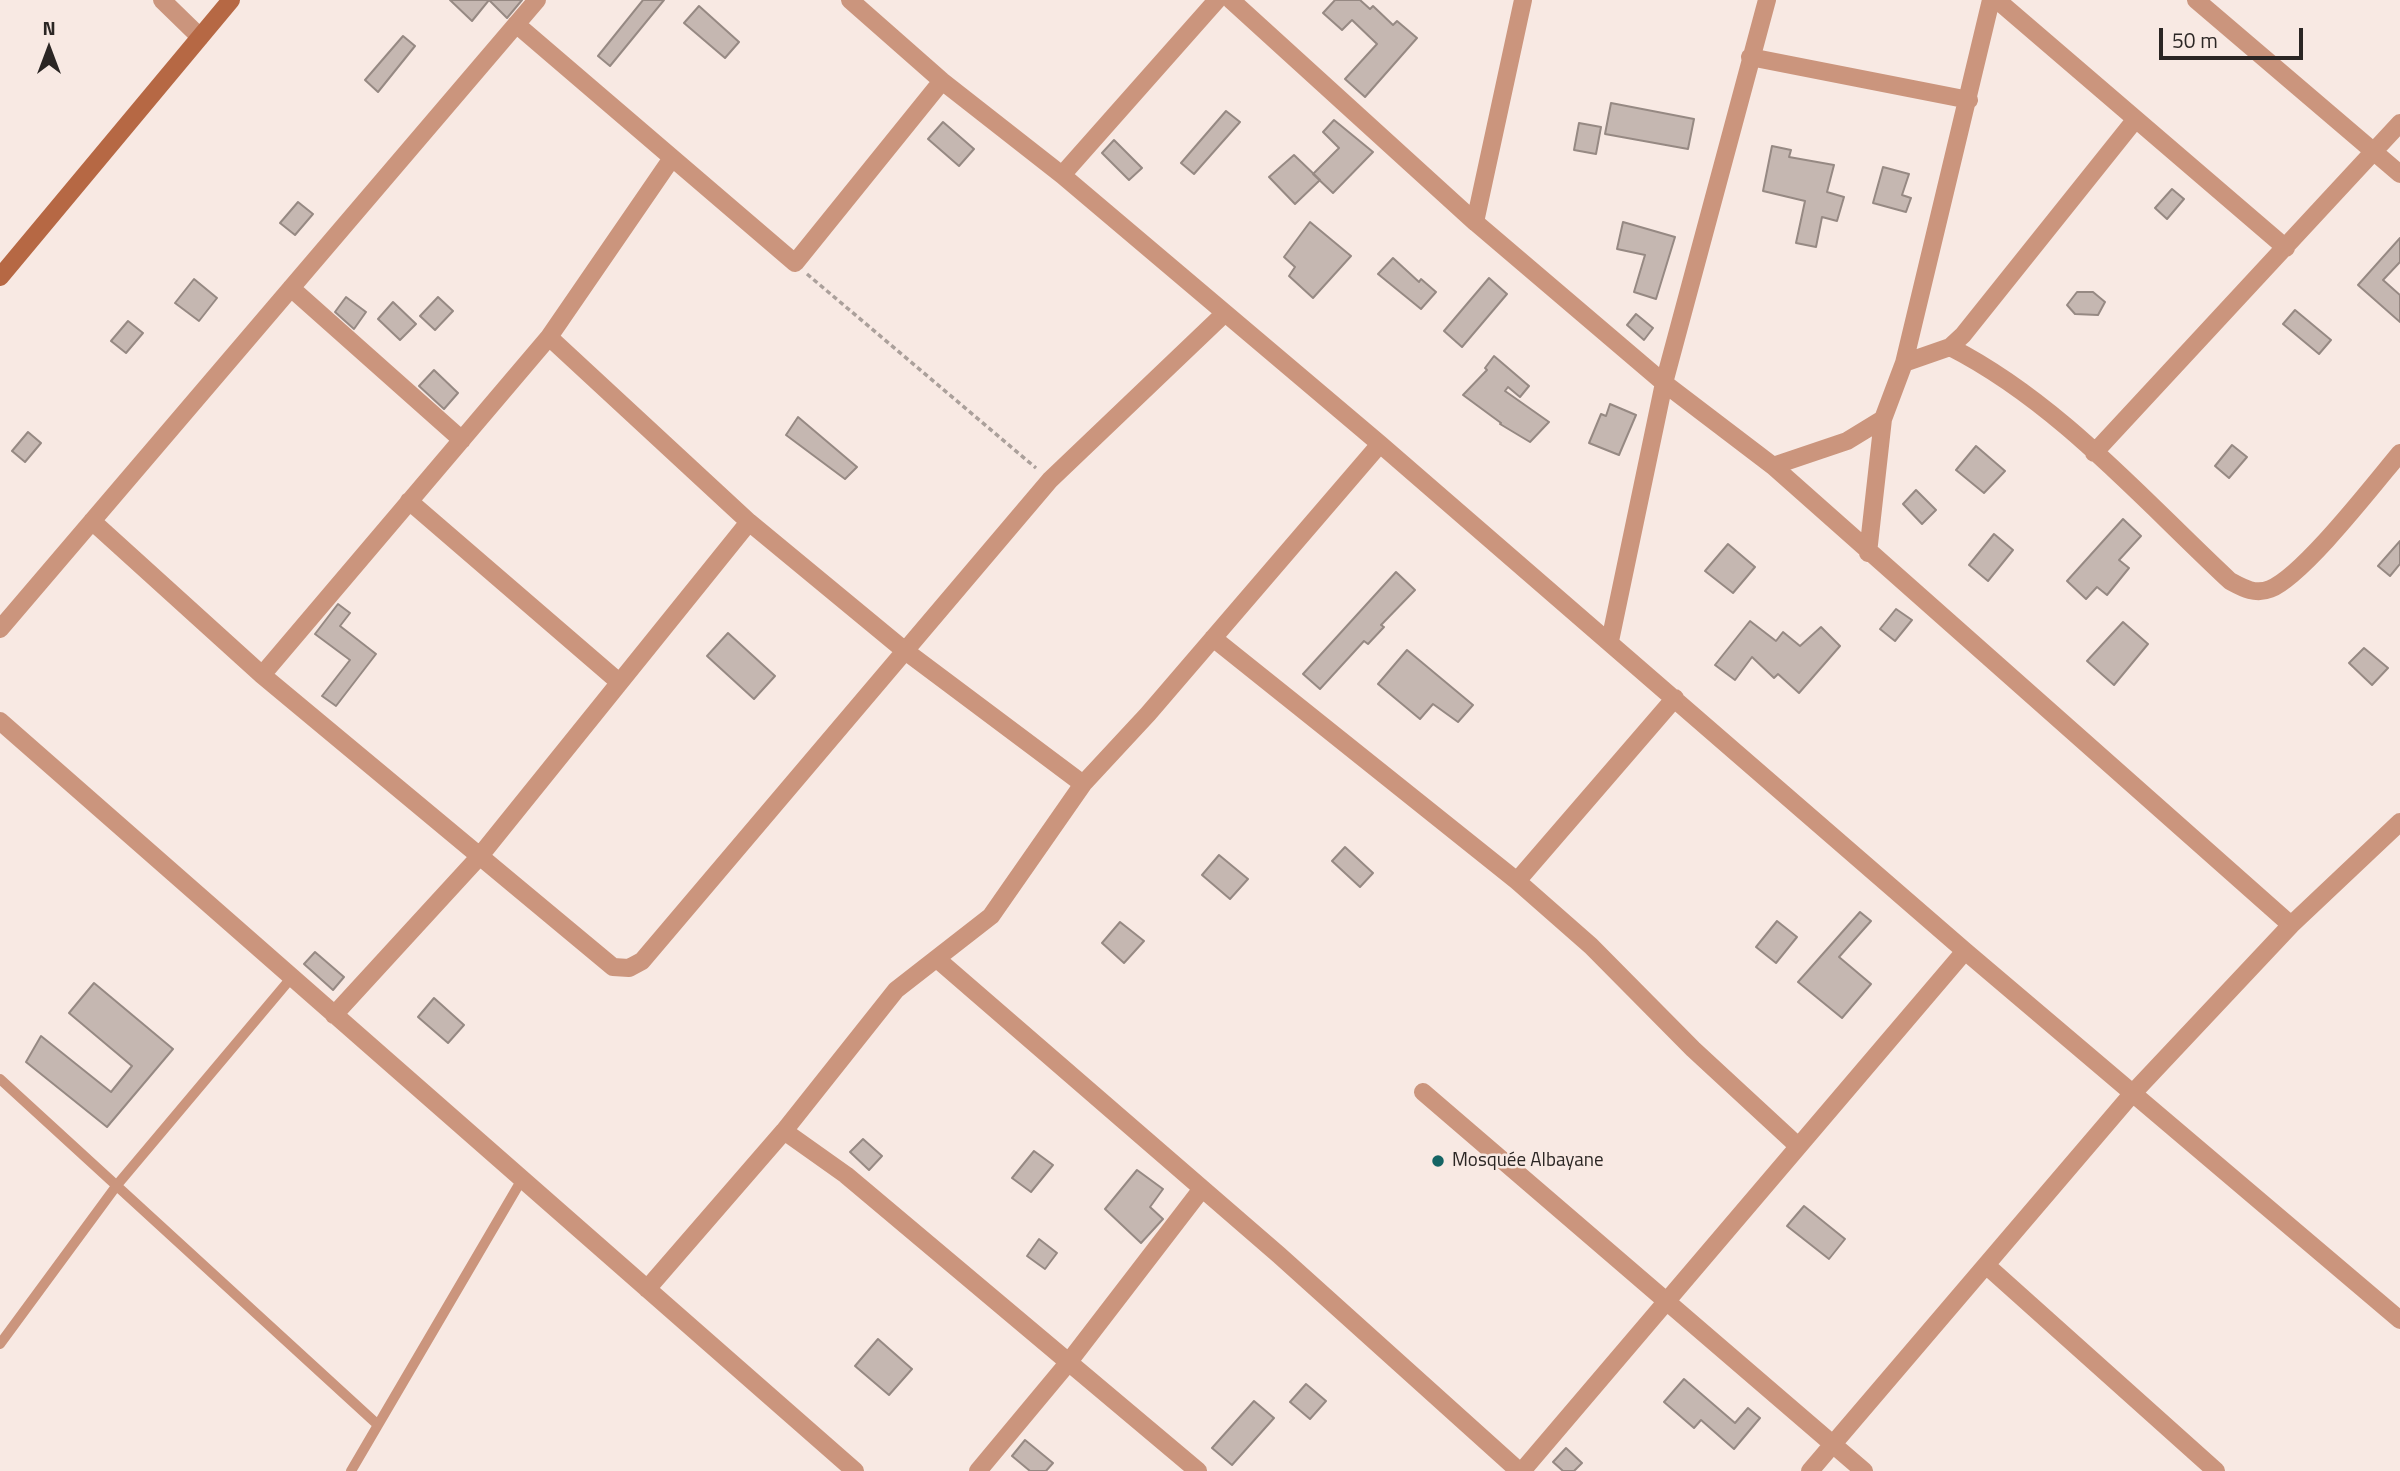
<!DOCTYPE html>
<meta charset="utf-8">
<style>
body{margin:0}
#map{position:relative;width:2400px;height:1471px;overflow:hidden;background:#f8e9e3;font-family:"Titillium Web",sans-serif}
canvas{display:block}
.north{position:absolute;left:14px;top:14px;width:70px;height:70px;-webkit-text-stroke:5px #f8e9e3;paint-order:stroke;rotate:0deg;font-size:19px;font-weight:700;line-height:28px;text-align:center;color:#2b2624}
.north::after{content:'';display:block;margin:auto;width:24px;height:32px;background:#2b2624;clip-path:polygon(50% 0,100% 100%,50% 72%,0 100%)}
.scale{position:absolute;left:2159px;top:28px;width:144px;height:32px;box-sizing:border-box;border:4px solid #2b2624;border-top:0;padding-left:9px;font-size:21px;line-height:24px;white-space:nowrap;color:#2b2624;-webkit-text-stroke:5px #f8e9e3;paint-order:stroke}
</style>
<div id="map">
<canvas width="2400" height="1471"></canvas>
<div class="north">N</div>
<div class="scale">50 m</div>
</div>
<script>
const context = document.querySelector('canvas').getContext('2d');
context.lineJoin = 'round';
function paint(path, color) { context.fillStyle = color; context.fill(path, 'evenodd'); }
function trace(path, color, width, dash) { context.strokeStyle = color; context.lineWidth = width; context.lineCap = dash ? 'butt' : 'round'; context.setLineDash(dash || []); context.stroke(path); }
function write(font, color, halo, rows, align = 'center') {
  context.font = font + ' "Titillium Web",sans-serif'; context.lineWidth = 5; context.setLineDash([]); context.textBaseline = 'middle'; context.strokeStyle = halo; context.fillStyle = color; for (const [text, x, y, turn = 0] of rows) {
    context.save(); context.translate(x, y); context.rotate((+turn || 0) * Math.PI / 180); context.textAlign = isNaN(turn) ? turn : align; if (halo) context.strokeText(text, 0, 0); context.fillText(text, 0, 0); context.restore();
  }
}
const building = new Path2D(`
 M450,0H522L507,18L489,0L472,21Z
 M643,0H664L610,66L598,56Z
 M1335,0H1360L1370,9L1373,6L1393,25L1397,21L1417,38L1365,97L1345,79L1377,44L1352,20L1342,30L1323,13Z
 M699,6L739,42L725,58L684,23Z
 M403,36L415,46L378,92L365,80Z
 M1611,103L1694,119L1688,149L1605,134Z
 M1226,111L1240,122L1194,174L1181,163Z
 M1334,120L1373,152L1333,193L1313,174L1339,148L1323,132Z
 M943,122L974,149L959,166L928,139Z
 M1579,123L1601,127L1596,154L1574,150Z
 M1114,140L1142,168L1129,180L1102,153Z
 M1772,146L1791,150L1789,157L1834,165L1827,192L1844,197L1837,221L1822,217L1816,247L1796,243L1805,201L1763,191Z
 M1294,155L1320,180L1295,204L1269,177Z
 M1883,167L1909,174L1902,195L1911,198L1906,212L1873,203Z
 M2172,189L2184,199L2167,219L2155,208Z
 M298,202L313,214L295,235L280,223Z
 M1310,222L1351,256L1313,298L1289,276L1295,267L1284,257Z
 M1623,222L1675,237L1656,299L1634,292L1645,255L1617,249Z
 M2400,238V262L2383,280L2400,295V322L2358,285Z
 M1393,258L1419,282L1421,279L1436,292L1421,309L1378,274Z
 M1489,278L1507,294L1462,347L1444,331Z
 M194,279L217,298L199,321L175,303Z
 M2077,292H2093L2105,302L2098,315L2075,314L2067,305Z
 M346,297L366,312L354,329L335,312Z
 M438,297L453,311L435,330L420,316Z
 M393,302L416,324L400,340L378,319Z
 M2295,310L2331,340L2319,354L2283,324Z
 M1636,314L1653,328L1644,340L1627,325Z
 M128,321L143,333L126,353L111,341Z
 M1494,356L1529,386L1520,397L1508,387L1505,391L1549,422L1530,442L1500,424L1501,423L1463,395L1487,370L1485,368Z
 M434,370L458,393L444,409L419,386Z
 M1610,404L1636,415L1619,455L1589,443L1601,414L1606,416Z
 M798,417L857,467L845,479L786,435Z
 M28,432L41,443L25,462L12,451Z
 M2232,445L2247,457L2229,478L2215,466Z
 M1976,446L2005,471L1984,493L1956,470Z
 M1916,490L1936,510L1922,524L1903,504Z
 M2123,519L2141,536L2119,560L2129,568L2107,595L2097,587L2086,599L2067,581Z
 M1994,534L2013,550L1988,581L1969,565Z
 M2400,541V564L2390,576L2378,566Z
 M1728,544L1755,567L1733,593L1705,571Z
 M1396,572L1415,590L1381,625L1384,627L1368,644L1364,641L1320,689L1303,674Z
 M338,604L350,613L340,626L376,654L336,706L322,696L350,660L315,634Z
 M1896,609L1912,620L1895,641L1880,629Z
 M1750,621L1776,641L1783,632L1800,646L1821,627L1840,646L1799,693L1778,674L1774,678L1752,657L1735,680L1715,665Z
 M2123,622L2148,644L2114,685L2087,661Z
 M728,633L775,676L754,699L707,656Z
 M2364,648L2388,668L2372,685L2349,663Z
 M1407,650L1473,705L1458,722L1433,704L1420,719L1378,684Z
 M1345,847L1373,873L1360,887L1332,861Z
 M1219,855L1248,879L1230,899L1202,875Z
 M1860,912L1871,921L1839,957L1871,984L1842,1018L1798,982Z
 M1777,921L1797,937L1776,963L1756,947Z
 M1120,922L1144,941L1124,963L1102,943Z
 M315,952L344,977L333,990L304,964Z
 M94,983L173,1049L107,1127L26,1062L41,1036L111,1092L132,1066L69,1013Z
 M434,998L464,1025L448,1043L418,1017Z
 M863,1139L882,1156L869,1170L850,1152Z
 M1034,1151L1053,1165L1031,1192L1012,1178Z
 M1137,1170L1163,1189L1150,1207L1163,1219L1141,1243L1105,1209Z
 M1804,1206L1845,1239L1829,1259L1787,1226Z
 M1039,1239L1057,1253L1045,1269L1027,1256Z
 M878,1339L912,1369L889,1395L855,1366Z
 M1684,1379L1735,1423L1748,1408L1760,1418L1734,1449L1701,1420L1694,1428L1664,1402Z
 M1306,1384L1326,1401L1310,1419L1290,1402Z
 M1254,1401L1274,1418L1232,1465L1212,1448Z
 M1025,1440L1053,1463L1046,1471H1030L1012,1456Z
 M1566,1448L1582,1463L1574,1471H1563L1553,1462Z`);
paint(building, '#c5b7b1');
trace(building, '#968983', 2);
trace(new Path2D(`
 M807,274L1036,468`), '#aba09b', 3.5, [5, 3.5]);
trace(new Path2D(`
 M0,1079L378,1425
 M0,1344L117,1185L292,977
 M351,1471L521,1181`), '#cb957d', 10);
trace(new Path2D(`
 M162,0L200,37
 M850,0L942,81L1062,175L1380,444L1965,951L2400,1320
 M1231,0L1475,222L1664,383L1773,466L2291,925
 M1997,0L2286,248
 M2196,0L2400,174
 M516,24L795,263L942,81
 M1750,57L1969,100
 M1062,175L1217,0
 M1475,222L1523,0
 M291,288L462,440
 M549,337L749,522L904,650L1083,784
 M1950,347C2058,402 2142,499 2230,581C2243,588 2255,595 2270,589C2303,576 2374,484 2400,453
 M1904,363L1950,347L1963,335L2135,120
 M2094,453L2400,123
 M1773,466L1847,441L1883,419
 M409,501L619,682
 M92,521L262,675L613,967L629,968L642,961L1050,480L1225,313
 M1868,553L1883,419L1904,363L1991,0
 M0,629L537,0
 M1213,638L1517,881L1591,946L1693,1049L1798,1146
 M1610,641L1664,383L1767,0
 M262,675L549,337L672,158
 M0,721L855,1471
 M1517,881L1675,698
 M937,959L1279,1255L1519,1471
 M334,1015L479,857L749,522
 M1423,1092L1864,1471
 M784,1131L846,1175L1198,1471
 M1986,1265L2216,1471
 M647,1289L784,1131L896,990L991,916L1083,784L1148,714L1380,444
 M978,1471L1068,1363L1201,1190
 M1522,1471L1965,951
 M1810,1471L2132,1094L2291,925L2400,822`), '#cb957d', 18);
trace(new Path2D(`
 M0,277L231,0`), '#b66844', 18);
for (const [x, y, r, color] of [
 [1438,1161,7,"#156464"]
]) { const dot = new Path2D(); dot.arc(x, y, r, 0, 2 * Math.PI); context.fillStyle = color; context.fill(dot); trace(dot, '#f8e9e3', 2.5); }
write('19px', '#2b2624', '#f8e9e3', [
 ["Mosquée Albayane",1452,1161]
], 'left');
</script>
